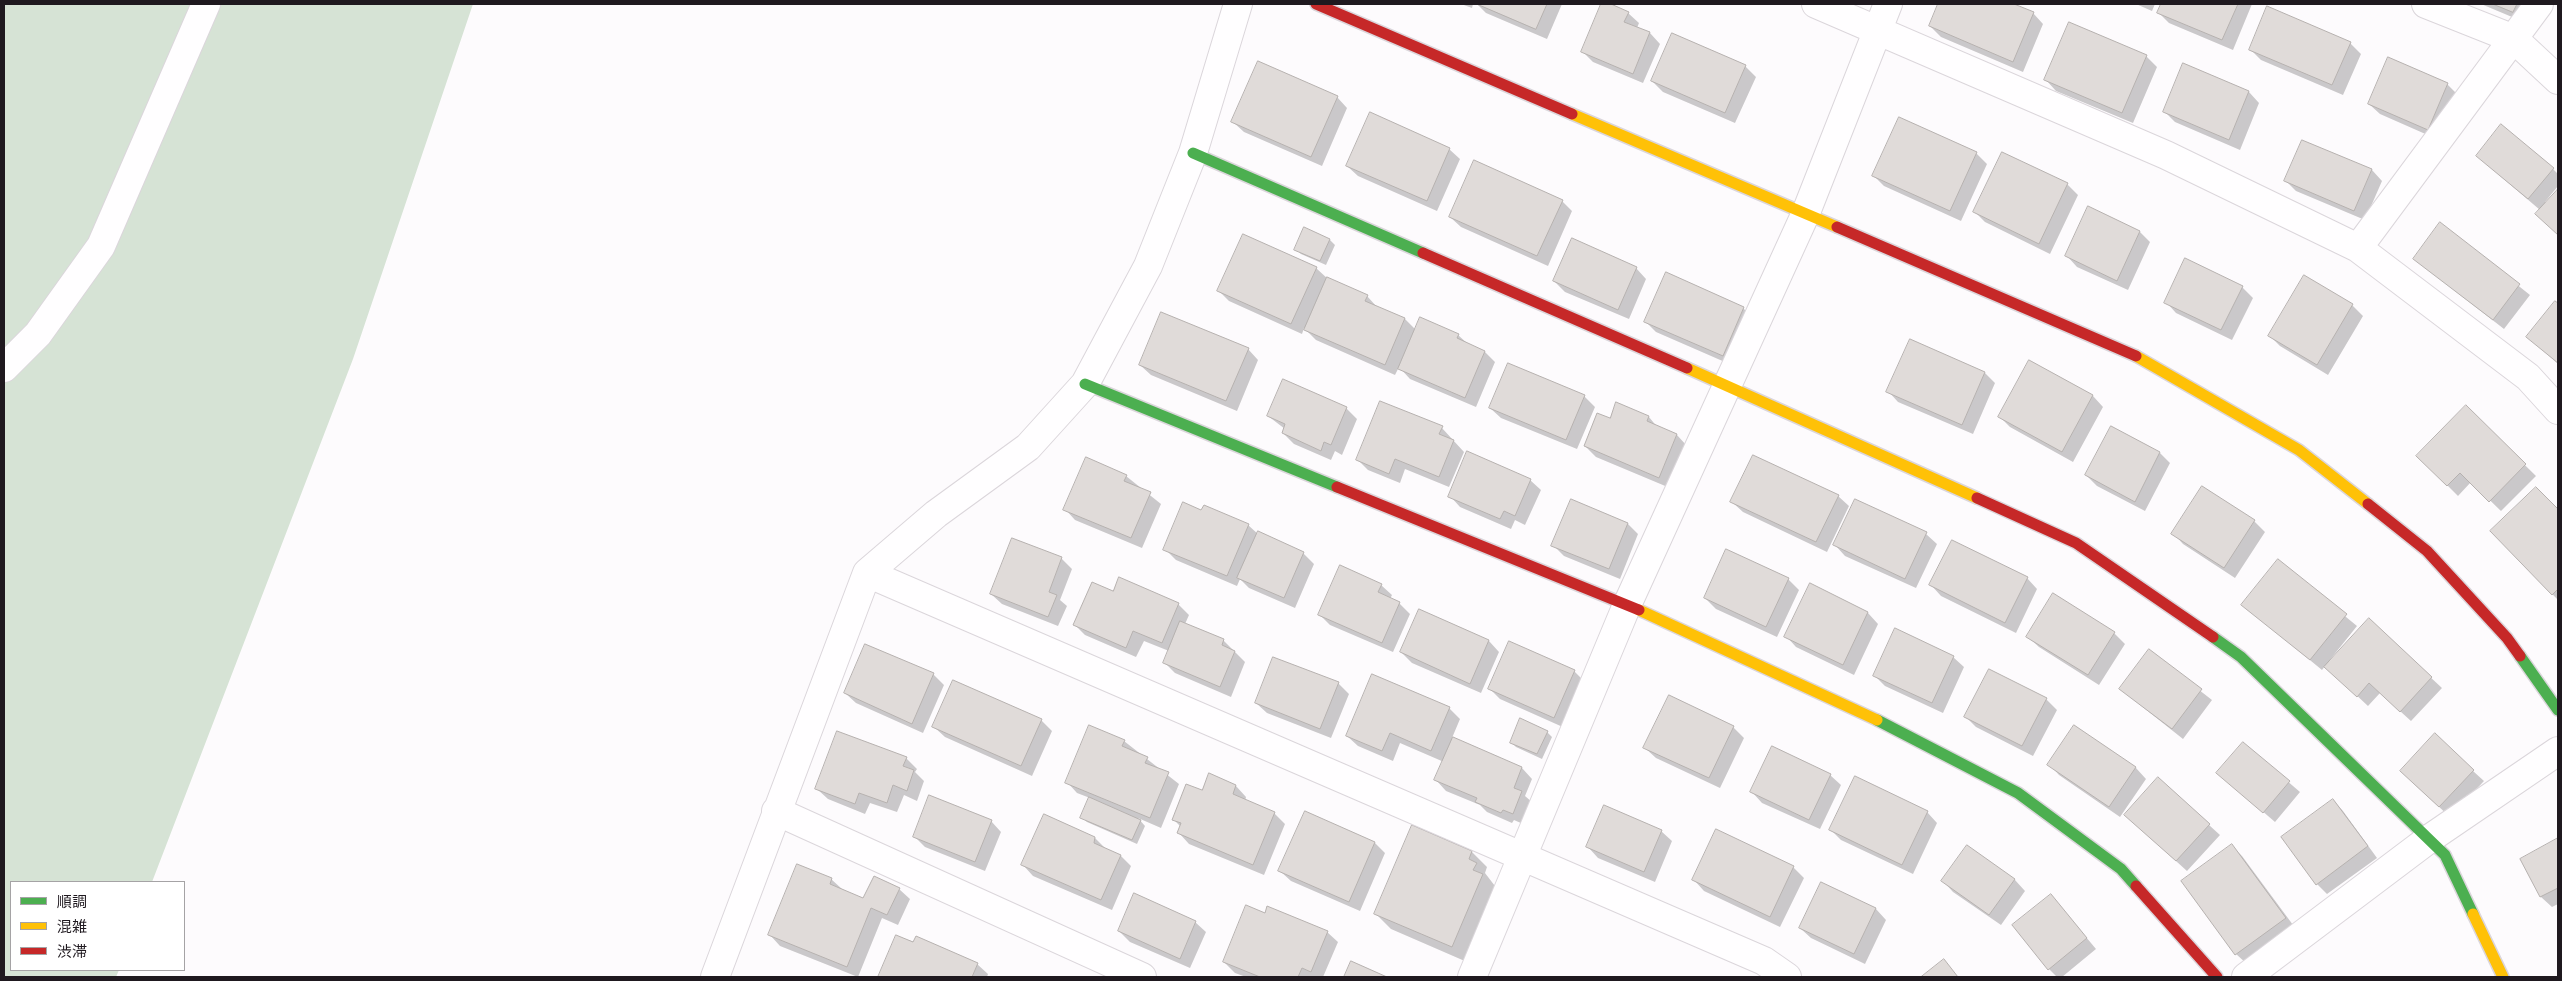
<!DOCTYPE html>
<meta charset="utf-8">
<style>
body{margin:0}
#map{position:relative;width:2562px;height:981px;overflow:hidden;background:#fdfbfd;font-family:"Roboto Condensed","Noto Sans JP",sans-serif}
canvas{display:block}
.frame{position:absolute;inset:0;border:5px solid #1f191f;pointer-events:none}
.legend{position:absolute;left:10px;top:881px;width:175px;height:90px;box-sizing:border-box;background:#fff;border:1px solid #a5a3a5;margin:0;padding:6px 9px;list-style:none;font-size:15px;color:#1f191f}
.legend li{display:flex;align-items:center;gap:10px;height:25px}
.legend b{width:25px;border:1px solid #a5a3a5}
</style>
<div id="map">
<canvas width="2562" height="981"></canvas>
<div class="frame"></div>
<ul class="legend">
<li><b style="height:6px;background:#4caf50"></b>順調</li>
<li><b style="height:6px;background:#ffc107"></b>混雑</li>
<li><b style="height:6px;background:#c62828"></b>渋滞</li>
</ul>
</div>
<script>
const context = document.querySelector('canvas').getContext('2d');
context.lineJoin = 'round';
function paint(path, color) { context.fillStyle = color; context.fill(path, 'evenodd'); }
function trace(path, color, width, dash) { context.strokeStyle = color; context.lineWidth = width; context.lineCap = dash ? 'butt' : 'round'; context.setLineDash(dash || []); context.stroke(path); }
paint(new Path2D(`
 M4,4H473L353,359L152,882H11V970H119L116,977H4Z`), '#d6e3d5');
paint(new Path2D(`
 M1461,4H1473L1472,8Z
 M1477,4H1562L1547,39L1486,13Z
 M1602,4H1608L1628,13L1639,23L1637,28L1650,33L1660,44L1643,83L1593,62L1582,51Z
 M1939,4H2011L2033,13L2043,24L2023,72L1941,37L1930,26Z
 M2136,4H2155L2152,11Z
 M2162,4H2252L2233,50L2169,23L2158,12Z
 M2481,4H2531L2524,22Z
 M2350,43L2361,54L2343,95L2261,60L2250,49Z
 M2146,56L2157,67L2133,123L2056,91L2046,80Z
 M2184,65L2249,92L2259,103L2240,150L2175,122L2164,111Z
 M1745,66L1756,77L1735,123L1663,92L1652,81Z
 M2447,84L2458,95L2439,140L2380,114L2369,104Z
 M1337,97L1347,108L1322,166L1244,132L1233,122Z
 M2302,141L2372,170L2382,181L2365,220L2296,191L2286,181Z
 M1449,149L1460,159L1437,211L1358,176L1347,166Z
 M1976,153L1987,164L1961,221L1884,186L1874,176Z
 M2477,156L2553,169L2558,174V186L2545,202L2547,203L2558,190V234L2547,224L2540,210Z
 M2067,184L2078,195L2050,254L1985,222L1974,211Z
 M1562,201L1572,211L1548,266L1461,227L1450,217Z
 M2441,224L2530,295L2504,329L2414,259Z
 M2140,232L2150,242L2128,290L2077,267L2067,256Z
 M1330,240L1335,245L1326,265L1301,254L1296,249Z
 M1316,268L1328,279L1367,296L1377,307L1405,319L1416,330L1458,335L1468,344L1485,352L1495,362L1476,407L1410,379L1399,367L1395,375L1316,340L1304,328L1302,334L1229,301L1219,291Z
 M1636,268L1646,279L1629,319L1565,292L1554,281Z
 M2242,287L2253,298L2232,340L2176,313L2166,302Z
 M2556,302L2558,305V364L2528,337Z
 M2352,305L2363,316L2328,375L2280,346L2270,336Z
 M1743,308L1754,319L1734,366L1656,332L1645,321Z
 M1248,349L1258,360L1237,411L1151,375L1140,365Z
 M2030,362L2093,396L2103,407L2073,462L2010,427L2000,417Z
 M1985,373L1995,383L1973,434L1898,402L1888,391Z
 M1284,381L1347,409L1357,419L1342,455L1335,451L1331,460L1294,444L1283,433L1285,429L1268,416Z
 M1584,396L1595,407L1577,449L1501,418L1490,408Z
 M2466,407L2536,476L2501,511L2471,482L2458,496L2418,456Z
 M1649,417L1658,428L1677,435L1687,446L1670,488L1596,457L1585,446Z
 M1442,428L1464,452L1449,487L1405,469L1400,483L1368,470L1357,459Z
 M2160,453L2170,463L2145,511L2097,486L2086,475Z
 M1126,476L1161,504L1142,548L1075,520L1065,509Z
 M1530,480L1541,490L1525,525L1515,520L1511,529L1460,507L1450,496Z
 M2203,488L2254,521L2265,532L2235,578L2183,544L2173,533Z
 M2536,488L2558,511V600L2491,531Z
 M1838,496L1849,506L1827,552L1743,512L1732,502Z
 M1571,501L1628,524L1638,534L1620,579L1564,556L1553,545Z
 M1202,512L1248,525L1258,534L1303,553L1314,564L1295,608L1249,588L1240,579L1237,586L1176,560L1165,549Z
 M1926,534L1937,544L1916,588L1845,556L1835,545Z
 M1061,558L1072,569L1060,600L1067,606L1058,626L1002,604L991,594Z
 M2278,561L2357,626L2329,661L2330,662L2369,620L2442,688L2411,721L2380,693L2368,706L2325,666L2322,670L2243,605Z
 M2027,578L2037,589L2016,633L1941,596L1931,585Z
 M1788,579L1799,590L1777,637L1716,609L1705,598Z
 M1381,585L1392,595L1390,599L1399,603L1410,614L1393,652L1330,625L1320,615Z
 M1811,585L1868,613L1878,624L1854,675L1796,647L1786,636Z
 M2054,595L2114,633L2125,644L2099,685L2039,647L2028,637Z
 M1178,604L1189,615L1185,624L1223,640L1245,662L1231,697L1175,673L1165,663L1169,651L1144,641L1136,657L1085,635L1074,624Z
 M1420,610L1489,641L1499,652L1481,693L1412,663L1401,652Z
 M2149,651L2212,700L2183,739L2120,689Z
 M1953,657L1964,667L1943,713L1885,686L1874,675Z
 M1574,671L1585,682L1565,728L1500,699L1489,688Z
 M1990,671L2046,699L2057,710L2033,756L1976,727L1966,717Z
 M933,674L944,685L923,733L856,703L845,693Z
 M954,682L1041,720L1052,731L1032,776L945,737L934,727Z
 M1338,683L1349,694L1331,738L1267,713L1256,703Z
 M1449,708L1460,719L1452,738L1522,768L1532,779L1525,796L1532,802L1523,824L1514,820L1512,823L1487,812L1480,805L1446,791L1436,780L1444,762L1400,743L1393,761L1358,746L1347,736Z
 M1733,727L1744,738L1720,788L1656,758L1645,748Z
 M2074,727L2136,768L2146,779L2120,817L2059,775L2049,764Z
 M1547,732L1552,737L1542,759L1516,747L1511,742Z
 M1124,741L1179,784L1161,828L1138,818L1145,826L1137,844L1087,822L1082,817L1090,798L1077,793L1067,782Z
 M2243,743L2300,792L2275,822L2218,773Z
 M906,758L917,769L915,772L924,781L917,801L904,795L897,812L870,803L865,814L828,799L817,789Z
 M2473,771L2484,781L2450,817L2412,782Z
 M1210,775L1236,786L1246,797L1245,801L1274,813L1285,824L1264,875L1189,844L1179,833L1181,827L1173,819L1203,792Z
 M1830,775L1841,785L1820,829L1762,803L1752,792Z
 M2333,800L2343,811L2377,858L2327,894L2317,884Z
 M1927,812L1937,823L1913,874L1841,840L1831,830Z
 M991,821L1001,832L985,871L925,847L914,836Z
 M2136,825H2209L2220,835L2187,871Z
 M1413,827L1472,852L1487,867L1485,873L1498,890L1467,962L1391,929L1376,914Z
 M1661,831L1672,841L1655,882L1598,858L1588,847Z
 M1095,838L1105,848L1121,856L1131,866L1112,910L1033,876L1023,865Z
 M2558,839V904L2552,907L2541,897L2521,859Z
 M1375,843L1385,853L1360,911L1291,881L1280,871Z
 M2232,846L2242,856L2296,929L2247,964L2236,954Z
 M1967,847L2015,880L2025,891L2001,925L1953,892L1943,881Z
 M1793,867L1804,878L1780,927L1704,891L1694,880Z
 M831,879L842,889L863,900L899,889L910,899L898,925L882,918L858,977L780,946L770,935Z
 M1822,883L1876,909L1886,920L1865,964L1811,938L1800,928Z
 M2051,895L2096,949L2062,977H2057L2049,969Z
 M1266,914L1327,932L1338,942L1323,977H1246L1235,973L1224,962Z
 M1195,922L1206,932L1190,968L1130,942L1119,931Z
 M897,936L977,964L988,974L987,977H879Z`), '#0003');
const building = new Path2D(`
 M1477,4H1547L1536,29Z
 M1601,4H1611L1629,12L1624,22L1650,32L1633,74L1581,52Z
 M1938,4H2014L2034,12L2013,62L1929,26Z
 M2161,4H2238L2222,40L2157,13Z
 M2493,4H2517L2513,12Z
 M2267,6L2351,42L2332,85L2249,50Z
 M2069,22L2147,55L2122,113L2044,80Z
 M1672,33L1746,65L1725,113L1651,81Z
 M2388,57L2448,83L2428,130L2368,104Z
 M1258,61L1338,96L1311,157L1231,122Z
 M2183,63L2249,91L2229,140L2163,112Z
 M1370,112L1450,148L1427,201L1346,166Z
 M1899,117L1977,152L1950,211L1872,176Z
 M2501,124L2554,168L2528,199L2476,156Z
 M2302,140L2372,169L2354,211L2284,181Z
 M2002,152L2068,183L2039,244L1973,212Z
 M1474,160L1563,200L1537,256L1449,217Z
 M2558,189V235L2535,214Z
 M2088,206L2140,231L2117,281L2065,256Z
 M2440,222L2520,284L2493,320L2413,259Z
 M1304,227L1330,239L1320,261L1294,250Z
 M1243,234L1317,267L1291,324L1217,291Z
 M1572,238L1637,267L1618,310L1553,281Z
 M2185,258L2243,286L2221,330L2164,303Z
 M1666,272L1744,307L1723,356L1644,322Z
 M2304,275L2353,304L2317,365L2268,336Z
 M1327,277L1368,295L1365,301L1405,318L1385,365L1304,330Z
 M2555,301L2558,303V363L2526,337Z
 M1161,312L1249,348L1226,401L1139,365Z
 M1420,317L1459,334L1457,338L1485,351L1465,398L1398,369Z
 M1910,339L1985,372L1962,425L1886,392Z
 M2029,360L2093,395L2062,452L1998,417Z
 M1508,363L1585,395L1566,440L1489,408Z
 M1283,379L1347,407L1331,445L1324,442L1321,451L1282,433L1285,424L1267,416Z
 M1380,401L1443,426L1439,434L1454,440L1439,477L1395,459L1389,474L1356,460Z
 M1616,402L1649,416L1647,421L1677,434L1659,478L1584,446L1597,413L1610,418Z
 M2466,405L2526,464L2489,502L2460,473L2447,486L2416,456Z
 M2111,426L2160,452L2135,502L2085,475Z
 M1467,451L1531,479L1515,516L1504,511L1500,519L1448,497Z
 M1753,455L1839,495L1816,542L1730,502Z
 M1086,457L1127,475L1124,481L1151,492L1131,538L1063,510Z
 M2202,486L2255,520L2224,568L2171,534Z
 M2536,487L2558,509V589L2552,595L2490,531Z
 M1571,499L1628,523L1609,569L1551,546Z
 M1855,499L1927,532L1905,579L1833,545Z
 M1183,502L1201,510L1204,505L1249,524L1227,576L1163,550Z
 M1258,531L1304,552L1284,598L1237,578Z
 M1012,538L1062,557L1049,592L1057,595L1048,617L990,594Z
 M1952,540L2028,577L2005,623L1929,585Z
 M1726,549L1789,578L1766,627L1704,598Z
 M2278,559L2347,614L2310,660L2241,605Z
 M1340,565L1382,584L1378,592L1400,602L1382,643L1318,615Z
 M1119,577L1179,603L1162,643L1133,631L1126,648L1073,625L1092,582L1113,591Z
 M1810,583L1868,612L1843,665L1784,637Z
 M2053,593L2115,632L2088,675L2026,637Z
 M1419,609L1489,640L1470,684L1400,652Z
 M2369,618L2432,677L2400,712L2369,683L2357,697L2324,667Z
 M1180,621L1224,639L1222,645L1235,651L1220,687L1163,663Z
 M1895,628L1954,656L1932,703L1873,676Z
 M1509,641L1575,670L1554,718L1488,689Z
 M865,644L934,673L912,724L844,693Z
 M2149,649L2202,689L2172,729L2119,689Z
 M1273,657L1339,682L1320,729L1255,703Z
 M1989,669L2047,698L2022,746L1964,717Z
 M1372,674L1450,707L1431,751L1390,733L1382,751L1346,736Z
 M953,680L1042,719L1021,766L932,727Z
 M1669,695L1734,726L1709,778L1643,748Z
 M1520,718L1548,731L1537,754L1510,743Z
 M1089,725L1125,740L1122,746L1148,757L1145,763L1169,772L1150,818L1065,783Z
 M2074,725L2136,767L2109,807L2047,765Z
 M837,731L907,757L903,766L914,770L907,791L893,785L887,803L859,793L855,804L815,789Z
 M2435,733L2474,770L2439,807L2400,771Z
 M1453,737L1522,767L1514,788L1522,791L1513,814L1503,810L1501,813L1475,802L1477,798L1434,780Z
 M2243,742L2290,781L2263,813L2216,773Z
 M1772,746L1831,774L1809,820L1750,792Z
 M1209,773L1236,785L1233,794L1275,812L1253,865L1177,833L1181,823L1172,820L1186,784L1202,790Z
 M1855,776L1928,811L1902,865L1829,830Z
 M2158,777L2210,824L2176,861L2124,815Z
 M929,795L992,820L975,862L913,837Z
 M1089,797L1141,820L1132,840L1080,818Z
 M2333,799L2368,846L2316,885L2281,837Z
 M1604,805L1662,830L1644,872L1586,847Z
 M1305,811L1375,842L1349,902L1278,871Z
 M1044,814L1095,837L1094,843L1121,855L1101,900L1021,865Z
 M1412,825L1472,851L1469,859L1477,863L1473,870L1483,874L1452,947L1374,914Z
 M1716,829L1794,866L1770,917L1692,880Z
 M2558,838V888L2540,897L2520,859Z
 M2232,844L2286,918L2235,955L2181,881Z
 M1967,845L2015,879L1989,915L1941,881Z
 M797,864L832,878L830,884L863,898L874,876L900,888L887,915L871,908L847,967L768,935Z
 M1821,882L1876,908L1854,954L1799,928Z
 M1134,893L1196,921L1180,959L1118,931Z
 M2051,894L2087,938L2048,970L2012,925Z
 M1246,905L1265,913L1267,906L1328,931L1311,972L1302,968L1298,977H1260L1223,962Z
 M896,935L913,942L916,936L978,963L972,977H878Z
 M1944,959L1958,977H1921Z
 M1351,961L1387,977H1344Z`);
paint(building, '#e0dbd9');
trace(building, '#b6b1af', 1);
const street = new Path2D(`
 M1816,4L2166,155L2358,248L2528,377L2558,410
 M2426,4L2514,39L2558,80
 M2358,248L2539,4
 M4,368L38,334L101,246L206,4
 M867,573L1764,961L1787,977
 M776,811L1142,977
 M715,977L867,573L936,514L1028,447L1085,384L1148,266L1193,153L1238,4
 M1472,977L1627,605L1805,215L1888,4
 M2246,977L2429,839L2558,751`);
const fast = new Path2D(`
 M1193,153L1423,253
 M1085,384L1337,487
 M2213,637L2241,657L2445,855L2473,914
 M2520,656L2558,710
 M1877,720L2018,793L2121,869L2136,886`);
const slow = new Path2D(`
 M1572,114L1837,227
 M2136,356L2299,450L2368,504
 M1687,368L1977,498
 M1639,610L1877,720
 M2473,914L2503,977`);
const jam = new Path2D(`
 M1316,4L1572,114
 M1837,227L2136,356
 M1423,253L1687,368
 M1337,487L1639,610
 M1977,498L2076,543L2213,637
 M2368,504L2427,551L2507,638L2520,656
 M2136,886L2217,977`);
trace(street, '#dbd6db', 30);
trace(fast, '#dbd6db', 14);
trace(slow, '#dbd6db', 14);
trace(jam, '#dbd6db', 14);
trace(street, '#fffeff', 28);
trace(fast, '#4caf50', 11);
trace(slow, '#ffc107', 11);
trace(jam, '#c62828', 11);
</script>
